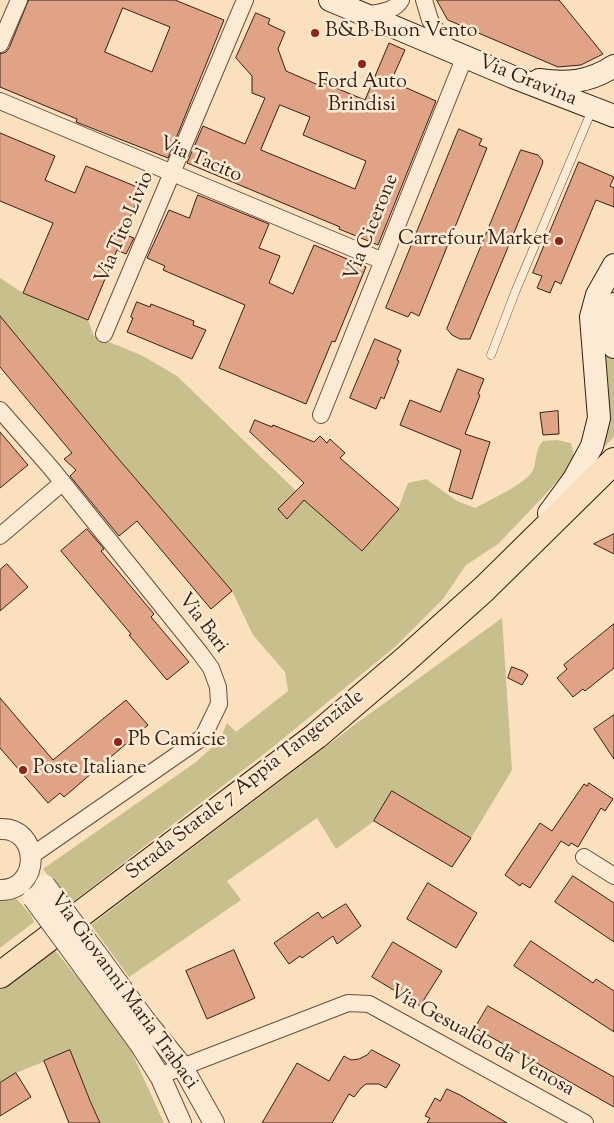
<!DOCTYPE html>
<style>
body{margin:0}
canvas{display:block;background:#fbe0bd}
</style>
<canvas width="614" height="1123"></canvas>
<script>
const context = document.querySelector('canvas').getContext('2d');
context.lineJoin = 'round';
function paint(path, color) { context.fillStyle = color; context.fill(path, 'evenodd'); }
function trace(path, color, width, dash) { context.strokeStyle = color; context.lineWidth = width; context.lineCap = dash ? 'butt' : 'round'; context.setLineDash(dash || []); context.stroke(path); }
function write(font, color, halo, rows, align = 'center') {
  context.font = font + ' "Sorts Mill Goudy",serif'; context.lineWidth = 5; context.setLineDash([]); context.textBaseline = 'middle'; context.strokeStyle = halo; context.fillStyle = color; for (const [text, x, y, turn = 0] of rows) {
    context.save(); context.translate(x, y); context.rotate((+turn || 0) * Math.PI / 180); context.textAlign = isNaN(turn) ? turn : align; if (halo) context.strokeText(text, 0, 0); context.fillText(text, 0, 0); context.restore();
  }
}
paint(new Path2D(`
 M0,278L23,293L88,320L94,336L141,355L177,376L320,514L361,551L398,509L408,483L426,479L457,501L475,508C488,501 529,482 533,470C537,459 535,449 543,441L557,440L571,443L575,461L543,497L498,544L466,565L443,599L396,646L273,747L70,904L43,869L196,762L219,741L227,723L236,732L288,691L285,672L253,635L232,591L115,455L0,316Z
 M603,338L614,355V437L602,449Z
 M502,618L512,770L471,838L392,791L374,821L336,849L317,818L227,881L241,900L129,977L91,925L357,723Z
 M13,895L31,915L34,922L0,948V896Z
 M54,949L123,1033L164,1123H100L70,1051L16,1073L0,1083V990Z`), '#c7c08c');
const building = new Path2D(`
 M29,0H175L224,20L168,158L76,122L77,119L0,87V54L6,52L9,48ZM123,8L170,27L152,72L105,52Z
 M437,0H559L603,54L581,65L558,67L448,20Z
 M256,13L270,19L268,24L285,32L278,49L286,71L323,87L324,83L365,100L389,43L405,50L391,81L436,101L378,245L339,229L340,227L187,163L203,126L245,144L265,98L252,93V76L236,58ZM280,105L310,117L303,135L366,161L355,189L261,150Z
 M459,129L482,139L479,145L487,148L419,316L411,312L408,317L386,308Z
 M0,133L55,156L45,180L75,193L86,166L142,189L123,234L134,238L126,254L117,250L88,320L23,293L53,223L0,201Z
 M521,150L538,155L543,161L542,165L470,339H460L452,335L447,329Z
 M579,162L614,177L610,186L614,188V207L596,200L561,284L555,281L550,293L537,288L542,276L533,273Z
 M198,195L269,224L259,248L280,256L269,283L293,294L314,245L366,267L335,342L332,341L306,404L219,368L245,305L163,270L165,266L147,258L169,210L189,218Z
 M137,302L150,307L151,304L194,321L193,325L206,330L192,359L127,332L133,318L131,317Z
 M0,316L110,449L232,591L211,609L137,521L119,536L70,476L76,470L64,459L72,453L0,367Z
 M375,339L401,350L397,360L399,361L384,399L381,397L376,409L350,398Z
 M458,369L484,379L478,394L480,395L465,434L490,442L472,499L449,491L461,450L400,425L410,400L440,412Z
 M558,411L559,434L543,435L540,413Z
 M255,420L272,427L273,425L314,442L320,436L327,443L330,439L345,453L340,458L399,509L362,551L304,500L287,519L278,509L304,483L250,432Z
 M0,432L28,465L0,488Z
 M87,529L104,549L101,551L154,614L151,617L189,662L167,680L129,635L131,634L61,551Z
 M614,534V554L594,544Z
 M7,564L28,587L0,611V570Z
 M614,624V668L585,691L583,689L573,697L557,678L567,669L564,665Z
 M512,667L523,671L528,675L522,685L508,678Z
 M0,698L53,760L126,700L148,725L64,797L60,793L48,803L0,748Z
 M614,715V759L594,729Z
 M589,783L613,799L605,811L601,808L578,847L571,843L569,846L561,841L530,888L522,883L520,886L505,875L540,823L552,831L584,784L587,786Z
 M392,791L471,838L452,867L374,821Z
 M573,876L614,903V942L555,902Z
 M428,883L477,913L456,948L407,919Z
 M346,904L361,926L337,944L333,936L302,958L300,956L289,964L274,943L318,912L322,918Z
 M531,941L593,983L596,979L614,991V1032L514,966Z
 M393,942L442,971L420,1006L372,977Z
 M234,950L255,998L207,1019L186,971Z
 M488,1006L614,1077V1107L475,1028Z
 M70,1050L91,1103L100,1123H69L44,1061Z
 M372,1050L400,1065L386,1088L379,1084H366L361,1088L354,1097L349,1094L332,1123H262L297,1063L329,1081L344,1056L351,1060L359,1059L367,1055Z
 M16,1073L31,1097L0,1116V1083Z
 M447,1089L460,1095L507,1123H427L430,1118L425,1116L435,1098L440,1101Z`);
paint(building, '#e1a386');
trace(building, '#362014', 1);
const service = new Path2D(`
 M491,355L516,290L592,110`);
const minor = new Path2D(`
 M424,0L430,20L448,49
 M366,15C379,12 394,12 401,0
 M0,44L19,0
 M0,101L383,261
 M104,334L245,0
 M0,410L51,468L200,653L211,668L218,687L219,704L203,737L31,856
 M321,415L465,56
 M0,536L62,483
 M584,857L614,876
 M159,1076L348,1003L369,1004L585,1123`);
const tertiary = new Path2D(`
 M0,829C41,827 41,891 0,890
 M96,953L145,1020L182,1066L214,1123
 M83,966L139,1043L161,1078L181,1123`);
const secondary = new Path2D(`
 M330,0L513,77L614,116
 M539,80C567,84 590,82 614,66
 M614,304L610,322L614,347
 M549,513L574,479L592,446L599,418L591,317L597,295L614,265`);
const trunk = new Path2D(`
 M0,975L316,736L405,660L484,589L614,461`);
trace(service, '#67503e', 9);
trace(minor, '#67503e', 18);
trace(tertiary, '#67503e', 22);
trace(secondary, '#362014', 24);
trace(trunk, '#362014', 28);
trace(service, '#fcebd4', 8);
trace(minor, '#fcebd4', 16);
trace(tertiary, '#fcebd4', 20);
trace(secondary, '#fcebd4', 22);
trace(trunk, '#fbe0bd', 26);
const tertiaryBridge = new Path2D(`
 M45,885L96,953
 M33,898L83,966`);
trace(tertiaryBridge, '#67503e', 22, []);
trace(tertiaryBridge, '#fcebd4', 20);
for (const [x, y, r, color] of [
 [315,33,5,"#8f2418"],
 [362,64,5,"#8f2418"],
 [559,241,5,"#8f2418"],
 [118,742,5,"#8f2418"],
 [23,770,5,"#8f2418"]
]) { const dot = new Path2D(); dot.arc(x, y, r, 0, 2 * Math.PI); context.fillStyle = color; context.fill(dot); trace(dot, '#fcebd4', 2); }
write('20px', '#362014', '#fcebd4', [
 ["B&B Buon Vento",325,33],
 ["Ford Auto",362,84,"center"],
 ["Brindisi",362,107,"center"],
 ["Carrefour Market",549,241,"right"],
 ["Pb Camicie",128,742],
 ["Poste Italiane",33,770]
], 'left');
write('20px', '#362014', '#fcebd4', [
 ["Via Gravina",527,82,22],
 ["Via Tacito",200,161,23],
 ["Via Tito Livio",126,228,-67],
 ["Via Cicerone",373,228,-68],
 ["Via Bari",202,624,53],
 ["Strada Statale 7 Appia Tangenziale",246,786,-38],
 ["Via Giovanni Maria Trabaci",123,992,54],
 ["Via Gesualdo da Venosa",481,1042,29]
]);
</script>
